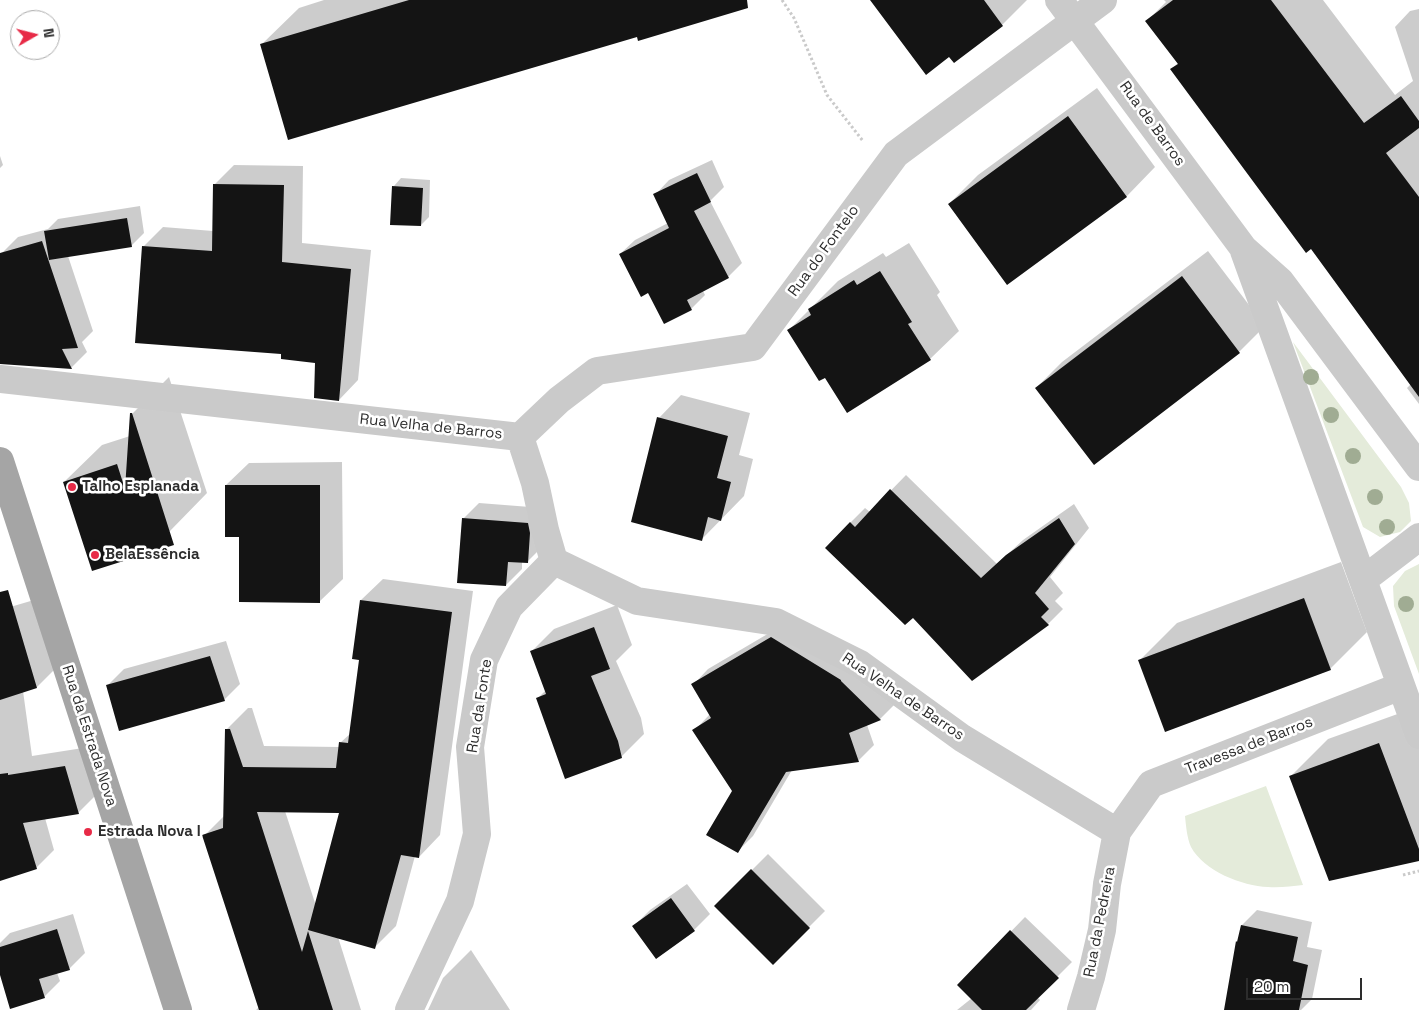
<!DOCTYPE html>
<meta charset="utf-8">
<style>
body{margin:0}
#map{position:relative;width:1419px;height:1010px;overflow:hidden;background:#fff;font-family:"Space Grotesk",sans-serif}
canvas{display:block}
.north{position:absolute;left:10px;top:10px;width:50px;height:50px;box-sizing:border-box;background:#fff;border:1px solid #ababab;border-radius:50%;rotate:82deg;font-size:14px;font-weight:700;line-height:20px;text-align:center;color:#2d2d2d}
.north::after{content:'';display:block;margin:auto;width:18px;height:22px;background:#e72b47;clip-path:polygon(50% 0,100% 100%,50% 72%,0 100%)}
.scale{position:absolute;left:1246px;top:978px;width:116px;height:22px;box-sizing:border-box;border:2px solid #2d2d2d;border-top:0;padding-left:6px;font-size:15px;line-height:18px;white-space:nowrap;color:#2d2d2d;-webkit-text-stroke:4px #fff;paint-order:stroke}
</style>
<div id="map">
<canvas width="1419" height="1010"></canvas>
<div class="north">N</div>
<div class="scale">20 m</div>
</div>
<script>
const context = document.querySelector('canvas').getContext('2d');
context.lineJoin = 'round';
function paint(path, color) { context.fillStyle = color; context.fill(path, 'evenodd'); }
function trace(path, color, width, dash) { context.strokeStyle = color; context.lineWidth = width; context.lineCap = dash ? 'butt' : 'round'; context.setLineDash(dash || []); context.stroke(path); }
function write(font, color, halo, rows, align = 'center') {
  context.font = font + ' "Space Grotesk",sans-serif'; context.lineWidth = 5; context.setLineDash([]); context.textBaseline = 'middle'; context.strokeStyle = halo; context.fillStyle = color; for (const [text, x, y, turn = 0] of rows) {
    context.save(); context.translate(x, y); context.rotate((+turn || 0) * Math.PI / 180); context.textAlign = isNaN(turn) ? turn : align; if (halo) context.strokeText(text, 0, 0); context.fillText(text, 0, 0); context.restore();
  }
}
paint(new Path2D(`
 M1293,342L1401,487L1409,503L1411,521L1400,532L1380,537L1363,527Z
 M1419,564V674L1394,606L1393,586L1405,571Z
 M1266,786L1303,885C1292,886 1280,888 1268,887C1242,886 1204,871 1191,847C1187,838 1186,826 1185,816Z`), '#e4ebda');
paint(new Path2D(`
 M324,0H722L638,35L261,45L299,8Z
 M871,0H1027L1002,25Z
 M1164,0H1323L1395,95L1413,81L1395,27L1410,11L1419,9V404L1407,388L1411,384L1312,247L1172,69L1178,63L1147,21L1166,2Z
 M1097,88L1155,167L1127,196L1007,283L949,204L978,175Z
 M0,156L3,165L0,168Z
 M712,160L724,187L710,201L742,263L728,277L703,291L705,295L691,309L648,292L620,254L635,240L668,223L655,195L669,180Z
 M234,165L303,166L302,243L371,250L358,380L339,400L316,361L283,353L143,247L163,227L213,231L214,185Z
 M401,178L430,180L429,217L421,225L394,186Z
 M140,206L144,233L131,246L68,256L93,331L82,342L87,352L71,368L0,363V266L2,253L18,237L48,229L58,219Z
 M909,243L940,292L937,295L959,331L930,359L826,376L789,330L838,281L883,253L886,257Z
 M1208,251L1265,326L1239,352L1094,463L1036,388L1062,362Z
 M169,377L207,493L170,531L85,546L64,482L102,445L130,436L132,414Z
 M681,395L750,413L739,455L753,459L744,496L702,539L659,418Z
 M342,462L343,579L320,601L226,485L249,463Z
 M906,475L997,564L1023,540L1074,504L1089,528L1050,577L1063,593L1055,601L1063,609L1048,624L972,679L850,523L865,508L870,512Z
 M479,503L543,508V546L527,562L522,561V569L506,585L463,519Z
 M1341,562L1367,632L1330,669L1140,660L1177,623Z
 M383,579L473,591L440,835L419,857L415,856L396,926L375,947L338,937L361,1010H256L259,1007L204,836L225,815L226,730L248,708H252L264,746L340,747V743L351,733L360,659L354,658L361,600ZM285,811L340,812L316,906Z
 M34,600L55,669L37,687L23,691L32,756L83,748L96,795L78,813L45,818L54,850L36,868L0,880V610Z
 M617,605L632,645L616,661L641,718L644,734L621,757L537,699L546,690L531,652L554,629Z
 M788,622L895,704L880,719L867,725L874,745L858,761L792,770L753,836L737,852L733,791L694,731L710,714L693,685L708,669Z
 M226,641L240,684L224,700L108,685L124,669Z
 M1417,707L1419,713V860L1291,776L1328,739Z
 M768,854L825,911L773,963L716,906Z
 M687,884L710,914L694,930L634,926L650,910Z
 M1257,910L1312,922L1307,947L1322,950L1312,999L1301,1010H1225L1242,925Z
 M73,914L85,953L69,969L57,973L60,981L44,997L0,970V943L10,933Z
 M1025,917L1072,962L1037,997L1040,1000L1031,1010H957L972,998L959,985Z
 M471,950L510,1010H428L443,978Z`), '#0003');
paint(new Path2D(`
 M409,0H747L748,8L638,41L637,37L288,140L260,44Z
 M870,0H984L1003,26L954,63L949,57L926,75Z
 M1173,0H1271L1364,123L1401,96L1419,121V128L1386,153L1419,197V397L1311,249L1306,253L1170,69L1178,64L1145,21Z
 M1068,116L1127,197L1007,285L948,204Z
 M697,173L711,202L694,211L729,278L687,300L692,310L664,324L648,293L641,297L619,254L669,228L653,194Z
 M213,184L284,185L282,262L351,269L339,401L314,398L315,363L281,359V354L135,343L142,246L212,251Z
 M392,186L423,188L421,226L390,225Z
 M127,218L132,247L49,260L44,231Z
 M42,241L78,348L62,349L72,369L0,364V253Z
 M880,271L912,322L908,324L931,360L847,413L825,378L819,381L787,330L811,315L808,309L854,280L857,285Z
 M1182,276L1240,353L1094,465L1035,388Z
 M130,413H132L174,545L92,571L63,482L117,464L125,489Z
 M657,417L728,436L717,478L731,482L721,521L708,517L702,541L631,522Z
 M225,485H320V603L239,602V537H225Z
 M890,489L981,578L1006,555L1059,518L1075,544L1035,593L1049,609L1041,617L1049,625L972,681L913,618L905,625L825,548L850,522L855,527Z
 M462,518L528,523L530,533L528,563L508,562L506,586L457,583Z
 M8,590L37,688L0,700V592Z
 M1304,598L1331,670L1165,732L1138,660Z
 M360,600L452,612L419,858L401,855L375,949L308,930L339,813L257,812L302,952L308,931L333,1010H259L202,835L223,828L225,729H230L243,767L336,768L339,742L348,743L359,660L352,659Z
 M594,627L610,669L591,676L618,741L622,758L565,779L536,698L546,694L530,651Z
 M771,637L841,680V681L881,720L849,733L859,762L786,772L738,853L706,835L732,791L692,730L711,718L691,684Z
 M210,656L225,701L119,731L106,685Z
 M1379,743L1419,849V861L1329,881L1289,776Z
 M65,766L79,814L23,823L37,869L0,881V774L8,773V775Z
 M751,869L810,928L773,965L714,906Z
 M671,898L695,931L656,959L632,926Z
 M1241,925L1298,937L1293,961L1308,965L1299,1010H1224L1236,941L1237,942Z
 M57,929L70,970L39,979L45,998L10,1009L0,975V947Z
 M1010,930L1059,978L1026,1010H982L957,985Z`), '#141414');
trace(new Path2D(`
 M782,0L794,18L827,95L863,141
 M1403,875L1419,871`), '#cacaca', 3, [2.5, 2.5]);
trace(new Path2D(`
 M1059,0L1244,249L1280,281L1419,467
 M1244,251L1419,735
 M0,379L520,437L535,483L545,530L554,561L637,601L776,622L860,664L962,738L1117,832
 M520,437L559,400L597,371L753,347L896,154L1103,0
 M1363,580L1419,537
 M409,1010L460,901L477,834L470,747L484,660L509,607L554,561
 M1081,1010L1091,977L1102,930L1107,884L1117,832L1151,784L1401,686`), '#cacaca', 28);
trace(new Path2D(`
 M0,461L178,1010`), '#a5a5a5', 28);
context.fillStyle = '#a0ac93';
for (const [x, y] of [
 [1311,377],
 [1331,415],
 [1353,456],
 [1375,497],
 [1387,527],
 [1406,604]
]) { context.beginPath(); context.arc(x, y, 8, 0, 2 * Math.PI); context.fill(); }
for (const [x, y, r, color] of [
 [72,487,5,"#e72b47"],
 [95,555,5,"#e72b47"],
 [88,832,5,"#e72b47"]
]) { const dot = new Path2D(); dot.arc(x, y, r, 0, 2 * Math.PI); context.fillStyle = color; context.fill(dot); trace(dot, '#fff', 2); }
write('15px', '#2d2d2d', '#fff', [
 ["Rua de Barros",1152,124,54],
 ["Rua do Fontelo",824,251,-54],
 ["Rua Velha de Barros",431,427,6],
 ["Rua Velha de Barros",903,697,34],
 ["Rua da Fonte",480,706,-81],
 ["Rua da Estrada Nova",89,736,72],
 ["Travessa de Barros",1249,746,-21],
 ["Rua da Pedreira",1100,922,-79]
]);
write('bold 15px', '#2d2d2d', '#fff', [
 ["Talho Esplanada",82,487],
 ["BelaEssência",105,555],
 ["Estrada Nova I",98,832]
], 'left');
</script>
